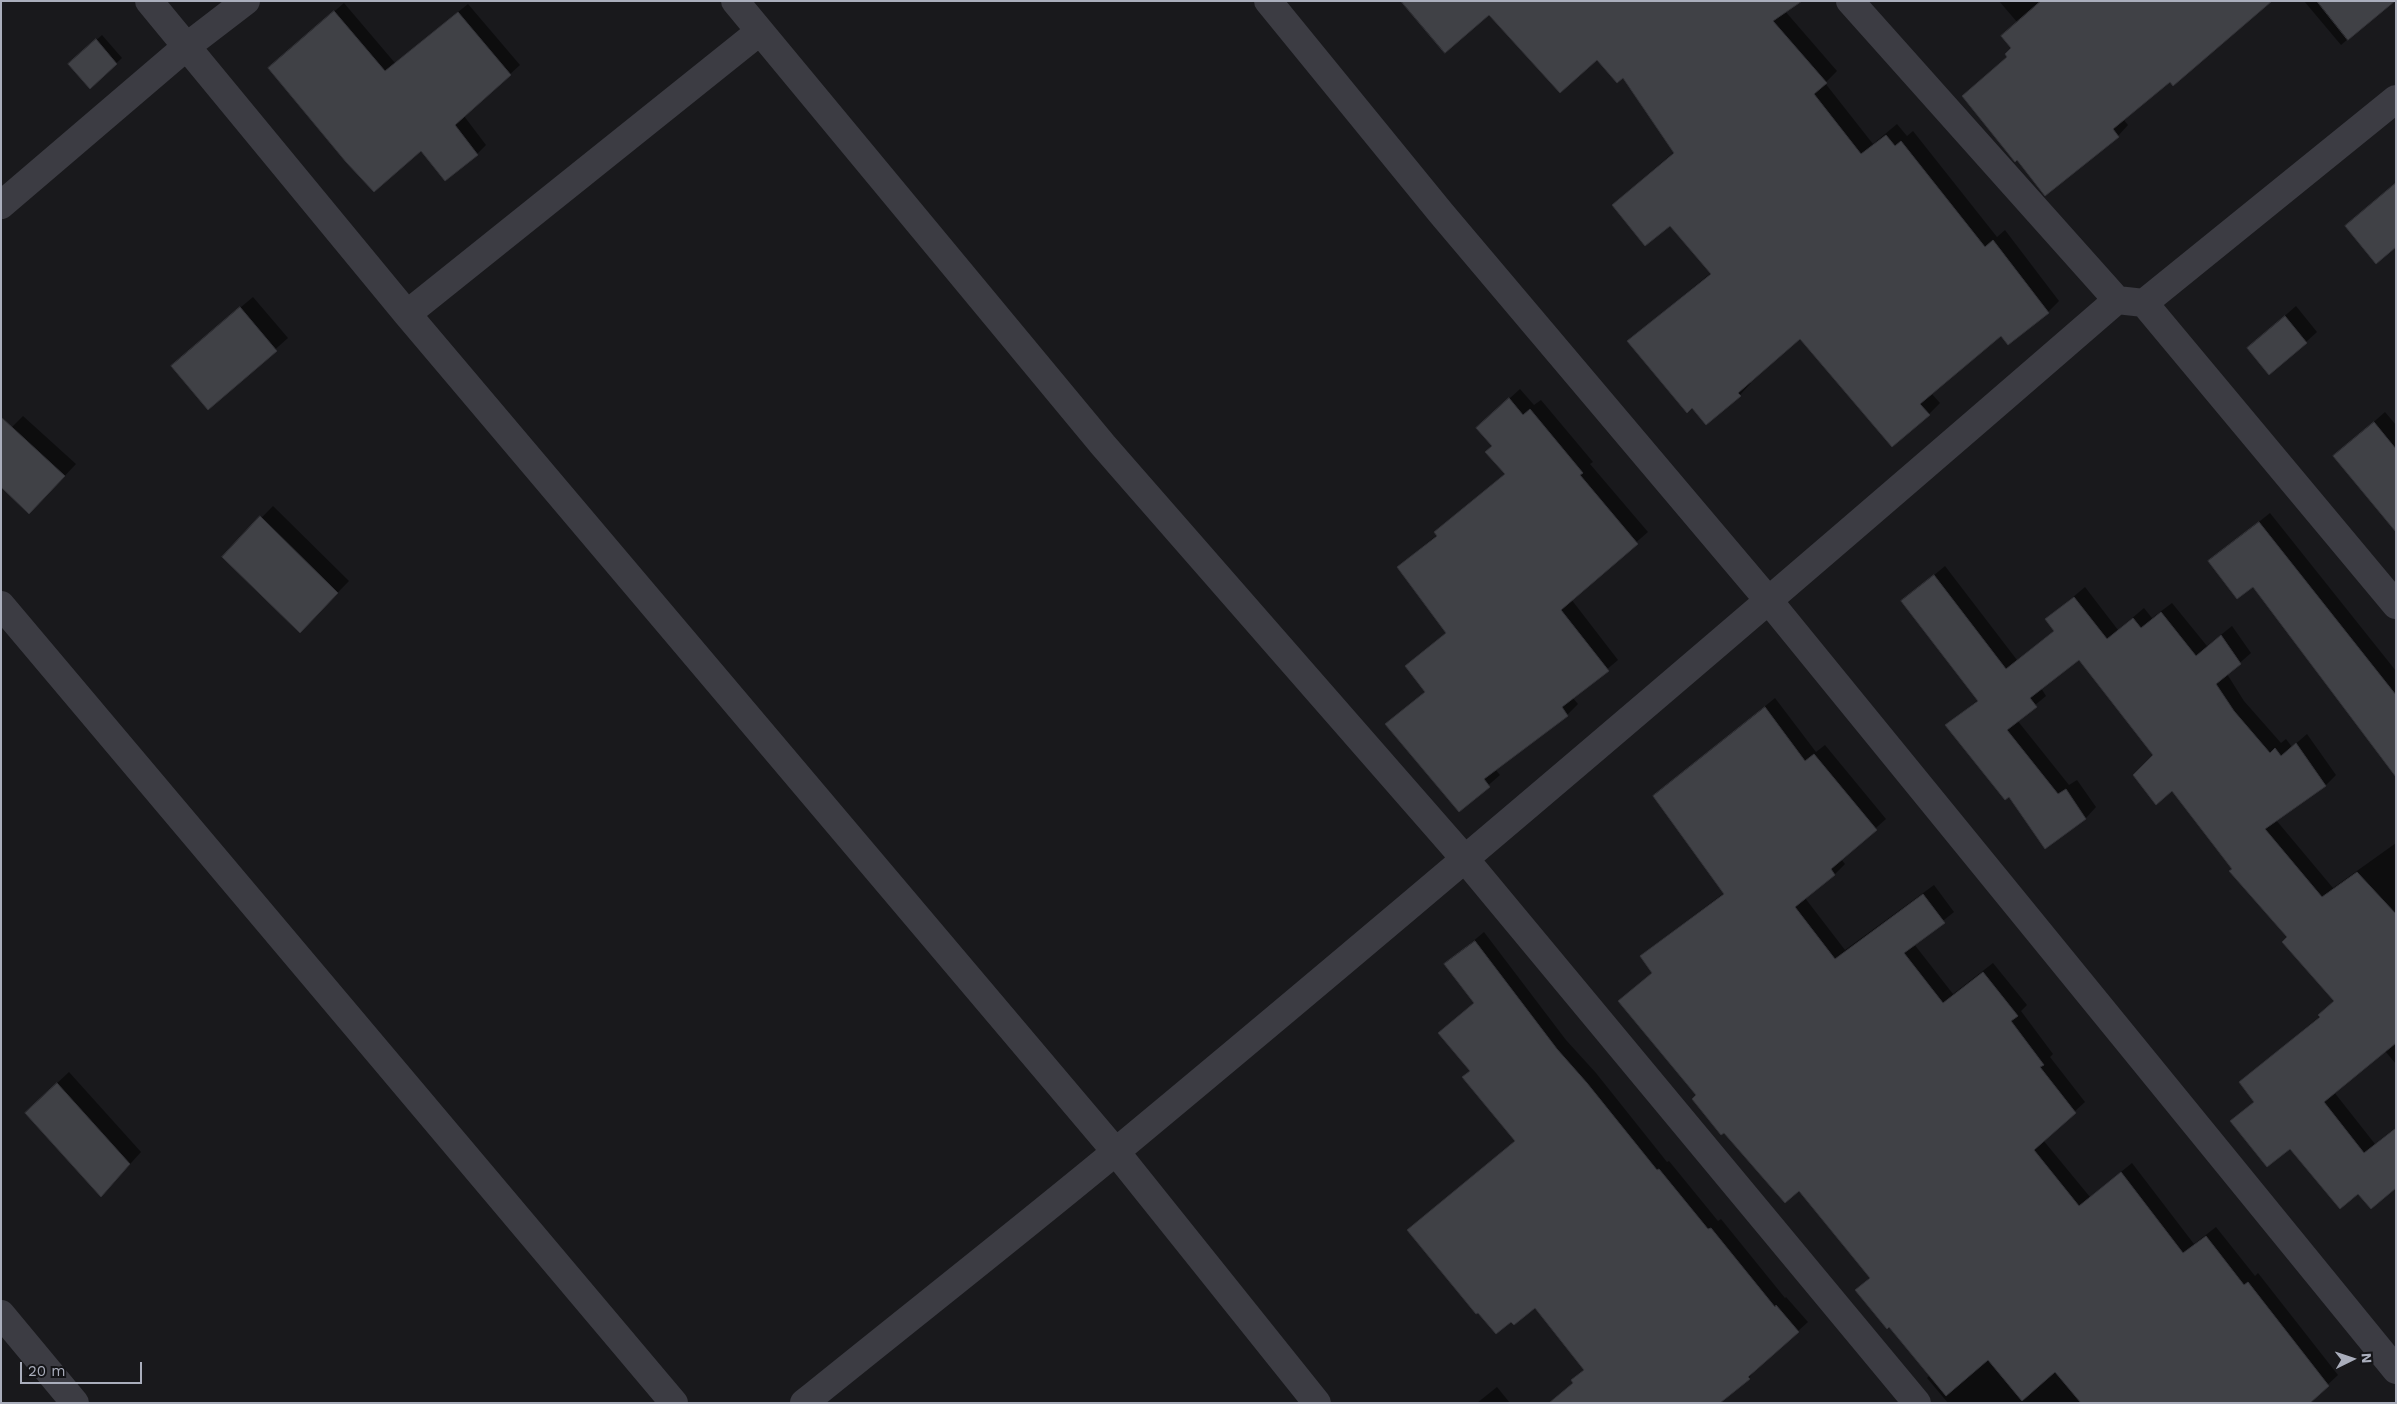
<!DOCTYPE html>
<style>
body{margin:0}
#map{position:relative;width:2397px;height:1404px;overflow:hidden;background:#19191c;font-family:"Work Sans",sans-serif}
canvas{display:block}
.frame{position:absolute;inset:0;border:2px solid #aaaebc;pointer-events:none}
.north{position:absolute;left:2327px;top:1334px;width:50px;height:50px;-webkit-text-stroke:4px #141417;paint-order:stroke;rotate:86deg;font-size:14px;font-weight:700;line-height:20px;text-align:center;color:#aaaebc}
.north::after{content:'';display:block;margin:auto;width:18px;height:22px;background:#aaaebc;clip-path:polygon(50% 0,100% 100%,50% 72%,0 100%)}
.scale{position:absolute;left:20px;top:1362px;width:122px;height:22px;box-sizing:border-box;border:2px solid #aaaebc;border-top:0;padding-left:6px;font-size:15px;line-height:18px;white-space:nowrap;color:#aaaebc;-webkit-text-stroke:4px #141417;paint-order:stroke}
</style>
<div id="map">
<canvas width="2397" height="1404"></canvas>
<div class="frame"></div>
<div class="north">N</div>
<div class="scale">20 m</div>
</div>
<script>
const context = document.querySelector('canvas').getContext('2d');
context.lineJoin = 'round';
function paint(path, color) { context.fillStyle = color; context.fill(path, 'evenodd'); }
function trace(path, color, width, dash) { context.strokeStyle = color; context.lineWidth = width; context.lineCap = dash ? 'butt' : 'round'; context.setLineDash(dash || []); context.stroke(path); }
paint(new Path2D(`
 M1999,1H2269L2123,119L2128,125L2118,136L2017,158L2008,56L2013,48L2003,36L2017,22Z
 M2304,1H2392L2341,45Z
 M344,3L395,63L468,4L520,65L464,116L486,145L477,154L421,149L269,68Z
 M1785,11L1837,71L1825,83L1873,144L1897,124L1907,136L1913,131L1997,237L2005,230L2059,301L2048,312L2001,335L1931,393L1940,403L1929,414L1800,337L1749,381L1751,383L1740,395L1706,423L1628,341L1712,272L1670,224L1625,194L1674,152L1624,76L1593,53Z
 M102,35L122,58L90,87L75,59Z
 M253,297L288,338L208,409L184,355Z
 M2296,306L2317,332L2306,342L2248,348Z
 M1520,389L1534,405L1541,400L1593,462L1590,464L1648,532L1571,599L1618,660L1573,698L1578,704L1567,715L1495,769L1500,775L1460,810L1387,724L1426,691L1407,666L1447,632L1398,567L1438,534L1436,532L1446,522L1506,473L1493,446L1488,418Z
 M2385,412L2396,425V531L2335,456Z
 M23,416L76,464L41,501L1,438Z
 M273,506L349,581L300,631L224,556Z
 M2270,513L2396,671V775L2254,585L2210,561Z
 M1945,566L2017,660L2055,630L2047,619L2085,587L2118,630L2144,608L2152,618L2172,603L2207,646L2232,626L2251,653L2227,674L2244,701L2281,743L2286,739L2292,747L2307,734L2336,775L2326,785L2276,820L2333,888L2396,843V1064L2385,1051L2334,1092L2375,1144L2396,1127V1186L2358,1192L2290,1147L2232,1121L2255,1101L2241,1082L2320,1016L2335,1000L2233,868L2155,755L2079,658L2041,688L2046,696L2017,720L2069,785L2077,780L2096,807L2086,818L2046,847L2009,795L1947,725L1979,699L1903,601Z
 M1775,698L1816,752L1825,745L1886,819L1841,859L1845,864L1835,874L1805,898L1845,950L1934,885L1954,912L1914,944L1953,994L1993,963L2027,1005L2021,1011L2053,1054L2050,1057L2085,1102L2043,1140L2090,1197L2132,1163L2194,1244L2216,1227L2255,1276L2258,1273L2338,1375L2308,1403H1948L1927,1378L1930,1375L1857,1290L1870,1277L1800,1189L1697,1095L1653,972L1642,957L1652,947L1724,893L1655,796Z
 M1484,932L1566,1040L1596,1073L1667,1162L1669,1161L1718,1221L1721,1219L1785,1298L1786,1297L1808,1322L1757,1368L1749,1378L1718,1403H1549L1574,1382L1572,1380L1585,1369L1536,1306L1418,1221L1516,1140L1464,1077L1471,1070L1440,1033L1475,1002L1446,964Z
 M69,1072L141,1152L112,1184L38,1101Z
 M1497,1387L1510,1403H1477Z`), '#0007');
const building = new Path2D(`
 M1401,1H1802L1773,21L1827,83L1814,94L1861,154L1886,135L1895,146L1901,141L1985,247L1993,240L2049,313L2008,345L2001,336L1920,404L1930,415L1892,447L1800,339L1738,393L1741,396L1706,425L1692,408L1687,413L1627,341L1711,274L1670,226L1645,246L1612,205L1674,153L1623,78L1617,83L1597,60L1560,93L1489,15L1445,53Z
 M2041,1H2272L2173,86L2170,82L2113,129L2119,137L2045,196L2017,160L2015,162L1962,96L2007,57L2005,54L2011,48L2001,36Z
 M2317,1H2395L2348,40Z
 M334,11L385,71L458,12L511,75L455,125L478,155L445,181L421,151L374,192L346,162L268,68Z
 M96,39L117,64L90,89L68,64Z
 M2396,183V247L2376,264L2345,226Z
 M240,307L277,351L208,410L171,366Z
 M2285,316L2307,343L2269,375L2247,348Z
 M1509,398L1523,415L1530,409L1583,473L1580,475L1638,544L1561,610L1609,671L1562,707L1568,716L1484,779L1490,787L1459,812L1385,724L1425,692L1405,666L1446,633L1397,567L1437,536L1434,532L1505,474L1485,452L1492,446L1476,428Z
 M1,417L65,476L29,514L1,487Z
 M2374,422L2396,449V532L2333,456Z
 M260,516L338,593L300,633L222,557Z
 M2259,522L2396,695V777L2253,587L2237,599L2208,561Z
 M1934,575L2006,669L2054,631L2045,619L2074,597L2107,639L2133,618L2141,628L2161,612L2196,656L2221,635L2241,664L2216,684L2234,711L2270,753L2275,748L2281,756L2296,743L2326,786L2265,829L2322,897L2357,872L2396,914V1043L2324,1102L2364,1153L2396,1128V1188L2371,1209L2358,1194L2340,1209L2290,1149L2267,1167L2230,1121L2254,1102L2239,1082L2320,1017L2318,1015L2334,1001L2282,942L2287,937L2229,871L2232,869L2172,791L2156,805L2133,775L2153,755L2079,660L2030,698L2037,707L2007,730L2058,794L2066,789L2086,819L2045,849L2009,797L2005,800L1945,725L1978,701L1901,601Z
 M1765,707L1805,761L1814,754L1877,830L1831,869L1835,875L1795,907L1835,959L1923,894L1945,923L1904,953L1943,1003L1983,972L2018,1016L2011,1021L2044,1065L2040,1067L2076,1113L2034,1150L2079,1206L2121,1172L2183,1253L2206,1236L2244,1285L2248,1282L2329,1386L2310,1403H2081L2055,1372L2022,1401L1988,1360L1946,1396L1889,1327L1887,1329L1855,1290L1870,1278L1799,1191L1785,1203L1724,1133L1721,1135L1692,1099L1696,1095L1618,1001L1652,973L1640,956L1724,894L1653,796Z
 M1475,941L1557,1049L1587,1083L1657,1170L1659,1169L1708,1229L1711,1228L1775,1307L1776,1305L1799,1332L1748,1377L1750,1379L1720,1403H1549L1573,1383L1571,1380L1584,1370L1535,1308L1514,1325L1511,1322L1496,1334L1478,1313L1476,1314L1407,1230L1515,1141L1462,1077L1470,1071L1438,1033L1474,1003L1444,964Z
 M57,1083L130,1164L101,1197L25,1113Z`);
paint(building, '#404146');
trace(building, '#333338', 1);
trace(new Path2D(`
 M149,1L407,314L1116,1152L1317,1403
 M735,1L1103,445L1465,859L1917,1403
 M1268,1L1441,213L1769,601L2396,1370
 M1850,1L2117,300
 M1,205L186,47L246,1
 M2144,303L2396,605
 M407,314L759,32
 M1,605L674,1403
 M1,1314L75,1403
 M804,1403C909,1318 1015,1235 1119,1149C1455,870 1787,586 2117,300L2144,303L2396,99`), '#3c3c43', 28);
</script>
